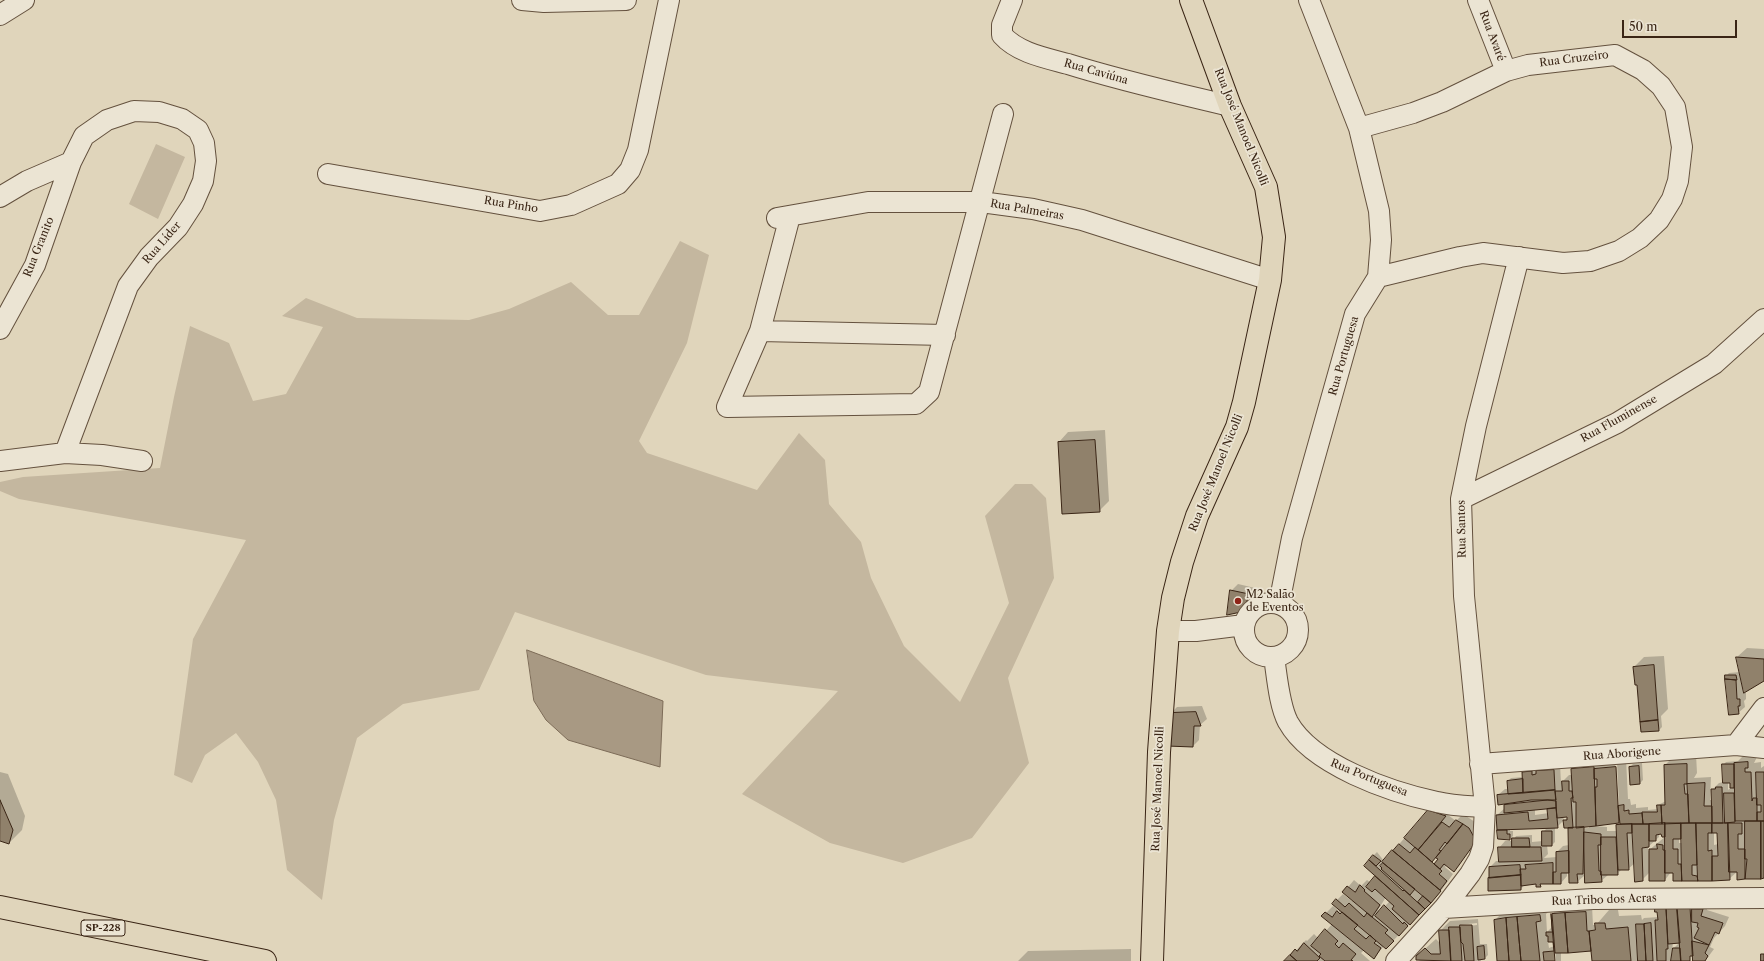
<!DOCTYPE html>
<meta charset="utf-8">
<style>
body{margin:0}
#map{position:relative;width:1764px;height:961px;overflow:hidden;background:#e0d5bb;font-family:"Libre Caslon Text",serif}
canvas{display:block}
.scale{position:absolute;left:1622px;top:20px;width:115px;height:18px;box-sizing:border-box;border:2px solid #3a2515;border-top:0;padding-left:5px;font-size:12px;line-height:14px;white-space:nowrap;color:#3a2515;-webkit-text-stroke:3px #ebe4d3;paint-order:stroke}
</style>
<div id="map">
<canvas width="1764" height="961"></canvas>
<div class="scale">50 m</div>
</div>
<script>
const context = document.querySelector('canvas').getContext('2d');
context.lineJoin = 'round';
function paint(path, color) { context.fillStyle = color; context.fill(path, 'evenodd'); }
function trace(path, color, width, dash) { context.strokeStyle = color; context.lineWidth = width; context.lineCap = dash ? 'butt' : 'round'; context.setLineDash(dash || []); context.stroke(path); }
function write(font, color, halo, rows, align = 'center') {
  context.font = font + ' "Libre Caslon Text",serif'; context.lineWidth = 3.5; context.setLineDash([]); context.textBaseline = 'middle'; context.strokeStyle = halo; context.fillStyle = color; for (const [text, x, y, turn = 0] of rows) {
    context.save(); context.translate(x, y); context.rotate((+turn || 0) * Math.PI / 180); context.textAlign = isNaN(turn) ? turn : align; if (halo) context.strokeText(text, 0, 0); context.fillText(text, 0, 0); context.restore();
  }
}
paint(new Path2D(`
 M156,144L185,157L158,219L129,204Z
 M680,241L709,255L687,343L639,441L647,453L757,490L799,433L825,460L829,504L861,542L871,578L904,646L960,702L1009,603L985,516L1015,484H1032L1046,498L1054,578L1008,678L1029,763L972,838L903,863L830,843L742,794L838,691L706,675L515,612L479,690L403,704L357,738L334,820L322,900L287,870L276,800L258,762L236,733L205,755L192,783L174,775L193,639L246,540L19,499L0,491V482L23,477L160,468L174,397L190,326L229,343L253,401L286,394L323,327L282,316L306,298L357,318L469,320L509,309L571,282L608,315H639Z`), '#c4b79f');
const water = new Path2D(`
 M527,650L663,701L660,767L568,740L546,720L534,701Z`);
paint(water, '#a89983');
trace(water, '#7c6b57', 1);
paint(new Path2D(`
 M1105,430L1109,501L1099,511L1059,442L1068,432Z
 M1238,584L1255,588L1252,600L1245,607L1231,591Z
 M1747,648L1764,649V680L1743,687V693H1746V699L1744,701L1745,707L1738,713L1730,714L1726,676L1729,673L1740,672L1737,657Z
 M1664,656L1668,709L1661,716L1662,727L1659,730L1638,684L1634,667L1644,657Z
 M1202,706L1207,719L1200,725L1199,740L1193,746L1171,713L1177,707Z
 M1696,754L1697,773L1694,778L1711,777L1710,800H1712V790L1719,783L1724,782L1723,765L1726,762L1738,761L1745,754L1757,757L1754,763L1761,762V768L1764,766V878L1738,879V871L1729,879L1674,880V872H1671L1665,880L1650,872L1642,880L1635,863L1628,869H1622L1617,874L1608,875L1601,881L1586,869L1584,872V876L1577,882L1570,872H1567V876L1561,883H1542L1540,886L1537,883L1525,884L1521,889L1490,867L1496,861H1500L1499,848L1505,841H1513L1516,836L1532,835V842L1543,841V832L1547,828H1510V831H1513V836L1510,839L1499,838L1497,815L1505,808V804L1498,795L1505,789H1508V781L1511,778L1524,777V772L1530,766L1560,764L1561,783L1569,775H1572V769L1582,759L1626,758L1628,799H1630L1631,805L1636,804V808L1648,807V810L1658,809V805L1666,801L1665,765L1675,755ZM1615,762H1617L1619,806L1618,808ZM1728,782H1731V787L1728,790ZM1547,799L1561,800L1547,803ZM1548,808L1549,813L1535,815V810ZM1563,816H1569L1564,821ZM1564,820L1569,827V845L1563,846L1557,852V857L1544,858L1548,854L1547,845H1552L1555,842V828L1557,827ZM1620,822L1617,825V831H1607V827L1592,826ZM1589,826V828L1571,829L1574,827ZM1714,832H1718V844L1714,845ZM1662,833L1666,836L1648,851V847L1659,837V834ZM1679,838H1682V843H1679Z
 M1642,763L1643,780L1640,783L1630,767L1633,764Z
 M0,772L8,774L25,816L22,830L9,843L0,840Z
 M1435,804L1452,810L1448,815L1456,821L1463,814L1475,822L1478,840L1453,870L1447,865L1445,867L1453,874L1438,895L1386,948L1384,946L1374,958L1364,950L1361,953L1370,961H1286L1306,940L1307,941L1314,934L1319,939L1332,924L1323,916L1333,906L1339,911L1340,909L1337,900L1343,894L1352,901L1354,900L1344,892L1354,880L1361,886L1367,880L1371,883L1377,876L1365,866L1374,855L1377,852L1384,861ZM1435,856L1439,859L1434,865L1431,862ZM1386,897L1390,901L1380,911L1378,910Z
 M1708,903L1707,910L1729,917L1725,926L1714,938L1710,947L1714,949L1705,961H1694V955H1689V961H1593L1592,949L1561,952V961H1556L1555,948H1553L1554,961H1498L1495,920L1502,913L1550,910L1546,914L1547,932L1553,926L1552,914L1559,908L1592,906L1593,925H1596L1609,910H1618L1619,916L1641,915L1642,920L1644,918L1659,917L1658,911L1656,909ZM1548,941H1554V946L1549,948ZM1680,942L1672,950L1673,943Z
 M1478,919L1480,944H1487L1488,955L1485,958H1480L1481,961H1419L1421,959L1417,956L1436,939L1441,944L1440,931L1450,921ZM1477,923V925L1459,927V925Z
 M1131,949V961H1018L1028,951Z`), '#0003');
const building = new Path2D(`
 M1095,440L1100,512L1062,514L1058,442Z
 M1230,590L1249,594L1245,608L1241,612L1227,615Z
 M1736,657L1764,659V681L1744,693Z
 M1654,665L1658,720L1640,722L1637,685H1635L1633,667Z
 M1725,675H1736L1737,680L1725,679Z
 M1725,679L1736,680L1737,699H1740V706H1738L1739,714L1729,715Z
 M1196,712L1201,726H1194L1193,747L1167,746L1170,713Z
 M1658,720L1659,731L1641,732L1640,722Z
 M1748,762V768H1745V772H1751L1752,801L1753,798H1757V821H1735L1734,763Z
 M1687,764V784H1684L1685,794H1688L1689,823L1662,824L1661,805H1665L1664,765Z
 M1722,764H1734V788H1730V783H1723Z
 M1639,766L1640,784L1630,785L1629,767Z
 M1594,767L1596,826L1576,828V802H1573L1571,769Z
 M1616,767L1619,823L1596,826L1595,787H1597V779H1594V769Z
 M1554,770L1555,790L1523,793L1522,772L1532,771V775L1536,774V771Z
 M1756,772H1764V821H1757V812H1761V805H1757Z
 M1523,779V793L1508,794L1507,781Z
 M1562,781H1569V791H1572L1573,798H1571L1573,828H1564L1563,820H1567V817L1557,818L1555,791H1562Z
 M1705,783L1704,806H1712V823H1689L1687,784Z
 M1716,787H1722L1723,823H1712L1711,789H1715Z
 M1555,790L1556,800H1531L1498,805L1497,795Z
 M1724,793H1734L1735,822L1725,823Z
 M0,800L13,830L9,844L0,841Z
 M1548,800L1556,801V808L1504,813V805Z
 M1624,805V811L1629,810V814L1642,813L1643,824H1620L1618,806Z
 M1657,805H1661L1662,824H1643L1642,812H1657Z
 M1556,808L1558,828L1497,830L1496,815L1528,812L1529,821L1548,819L1547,809Z
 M1428,810L1446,816L1418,850L1404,838Z
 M1456,820L1463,824L1447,844L1445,842L1439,850L1441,851L1432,862L1418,850L1442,822L1449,827Z
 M1745,821H1761V879H1745L1747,859H1745Z
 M1761,821H1764V878L1761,879Z
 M1665,823V837H1662L1661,834L1656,835V841H1649V824Z
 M1665,823H1681V839H1673V849H1678V864H1681L1682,881H1673V873H1665Z
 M1681,823H1696L1697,865H1692V875L1697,876L1698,881H1682Z
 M1696,823H1712V833H1708V851L1712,850V881H1698Z
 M1712,823H1728L1730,880L1712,881V856H1718L1717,833H1712Z
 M1728,823H1742V834H1738V849H1745V879L1737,880V872H1729Z
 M1463,824L1469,828L1475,839L1472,847L1454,872L1444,864L1440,869L1434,864L1438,859L1436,858Z
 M1632,824H1649V847L1642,848L1643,881L1635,882Z
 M1632,824V833H1627L1629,870H1618L1616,825Z
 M1584,827L1583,874H1577L1578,883H1569L1568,828Z
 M1497,830H1507V834H1510V840L1498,839Z
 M1542,831H1552V846H1542Z
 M1584,832L1601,834V845H1598L1599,871H1601L1602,882L1585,883Z
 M1601,837H1616L1618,875H1601Z
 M1512,838H1529L1530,847H1512Z
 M1399,844L1410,853L1415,847L1442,871L1439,874L1447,881L1440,890L1393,851Z
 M1657,844L1663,845V850H1665V881H1649V849H1657Z
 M1498,847H1541L1542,861L1499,862Z
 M1392,850L1441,891L1431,903L1382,862Z
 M1569,851V873H1561V884H1553V872H1556V852Z
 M1373,855L1381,861L1376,866L1369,860Z
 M1369,860L1403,891L1404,890L1425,909L1419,915L1364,866Z
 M1383,863L1415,889L1410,895L1381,869L1382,868L1380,866Z
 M1553,863V884H1540L1541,887H1536V884L1521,886L1520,869H1526L1525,865Z
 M1520,865L1521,875L1489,878V867Z
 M1521,875V890L1488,891V878Z
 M1375,876L1419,915L1410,925L1392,909L1394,906L1375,889L1372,892L1366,887Z
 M1360,885L1365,890L1364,891L1380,905L1372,917L1342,892L1347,886L1355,892Z
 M1423,896L1431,903L1425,909L1418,902Z
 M1336,899L1345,907L1349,903L1364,917L1367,913L1388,930L1385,933L1394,941L1386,949L1332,904Z
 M1384,905L1403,924L1404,922L1408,926L1399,936L1375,916Z
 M1677,907H1690L1693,956H1690V961H1681Z
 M1677,907L1680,943L1668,944L1666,908Z
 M1655,908H1666L1668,949H1666V961H1657L1655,920H1658L1657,912H1655Z
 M1692,909H1703L1701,916L1723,923L1719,934L1715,932L1709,945L1694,938L1699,928L1697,927L1698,923L1692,922Z
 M1337,911L1340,914L1342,912L1358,925L1354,929L1366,939L1370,935L1376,941L1374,943L1381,948L1374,959L1321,916L1325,912L1332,917Z
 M1586,912L1587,931H1589L1591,951L1568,953L1565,913Z
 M1565,913L1568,953H1555L1552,914Z
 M1551,914L1555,961H1544L1543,952L1554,951L1553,942H1548V936H1546V932H1552Z
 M1540,915L1541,921L1536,922L1540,961H1521L1517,917Z
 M1517,917L1521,961H1509L1506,918Z
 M1506,918L1509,961H1497L1494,920Z
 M1595,923H1605L1606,929L1628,927L1631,961H1592L1589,931L1595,930Z
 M1651,923L1653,961H1646L1644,924Z
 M1636,924H1644L1646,961H1638Z
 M1460,925H1472L1474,961H1465L1463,944L1461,942Z
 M1449,927H1460L1462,961H1451Z
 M1325,929L1338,941L1335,944L1339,948L1343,943L1356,954L1351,960L1353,961H1325L1319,956L1321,954L1311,946Z
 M1439,930H1449L1451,961L1416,960V956L1425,948L1431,954H1440Z
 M1692,941L1709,945L1705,953L1708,956L1705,961H1693Z
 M1304,943L1320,958L1317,961H1297L1290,955L1295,949L1297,951Z
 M1484,946L1485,959L1478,960L1477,947Z
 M1673,948H1680L1681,961H1671Z
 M1761,954H1764V961H1761Z
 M1290,955L1297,961H1284Z`);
paint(building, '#90816b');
trace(building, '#3a2515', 1);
const minor = new Path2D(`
 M522,0L544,2L626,0
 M1012,0L1002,25V35C1018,53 1046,58 1068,64C1122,81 1176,93 1230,106
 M1478,0L1506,71
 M0,15L24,0
 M1359,128L1413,113L1442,102L1506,71L1528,65L1615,55L1643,70L1661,86L1675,107L1682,147L1678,181L1672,199L1659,220L1640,238L1619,251L1590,261L1563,263L1483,253L1460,257L1378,277
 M328,174L540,211L571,205L618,184L630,170L638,150L669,0
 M0,197L27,181L71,162
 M790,216L760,331L727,407L916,404L929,392L1003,114
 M777,218L868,202H981L1033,209L1082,220L1270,280
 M0,329L35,265L71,162L84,136L107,120L134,111L159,112L182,119L198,130L204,143L206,161L203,181L193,204L178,227L149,257L128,286L65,453
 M760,331L945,335
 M0,461L65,453L102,455L142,461
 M1461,499L1617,423L1714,364L1764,319
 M1244 630a27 27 0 1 1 54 0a27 27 0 1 1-54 0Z
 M1279,604L1292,538L1355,314L1378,277L1381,240L1379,211L1359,128L1309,0
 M1168,631H1196L1244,625
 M1274,657C1277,676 1279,705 1288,722C1312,765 1390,792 1437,802C1452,806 1469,806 1485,807
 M1736,745L1764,708
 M1480,764L1736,745L1764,748
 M1444,908L1593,899L1764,898
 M1396,961L1444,908L1470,874L1479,859L1483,847L1485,807L1464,596L1461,499L1476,426L1519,257`);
const major = new Path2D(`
 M0,907L265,961
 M1152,961L1159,752L1168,631L1173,598L1182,562L1197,516L1237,427L1244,402L1270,280L1274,237L1266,187L1230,106L1191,0`);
trace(minor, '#64513e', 22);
trace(major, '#3a2515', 24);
trace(minor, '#ebe4d3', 20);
trace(major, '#e0d5bb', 22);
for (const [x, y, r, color] of [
 [1238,601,4,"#8f2418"]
]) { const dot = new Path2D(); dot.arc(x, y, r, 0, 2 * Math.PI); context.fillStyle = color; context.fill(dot); trace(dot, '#ebe4d3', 1.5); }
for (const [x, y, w] of [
 [103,928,44]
]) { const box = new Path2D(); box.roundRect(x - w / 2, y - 8, w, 16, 3); context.fillStyle = '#ebe4d3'; context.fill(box); trace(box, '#3a2515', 1); }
write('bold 10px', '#3a2515', null, [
 ["SP-228",103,928]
]);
write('11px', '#3a2515', '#ebe4d3', [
 ["Rua Avaré",1492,36,69],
 ["Rua Cruzeiro",1574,59,-7],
 ["Rua Caviúna",1096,72,16],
 ["Rua José Manoel Nicolli",1241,127,68],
 ["Rua Pinho",511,205,9],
 ["Rua Palmeiras",1027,210,10],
 ["Rua Líder",162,243,-49],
 ["Rua Granito",39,247,-68],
 ["Rua Portuguesa",1344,356,-74],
 ["Rua Fluminense",1619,419,-29],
 ["Rua José Manoel Nicolli",1216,473,-68],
 ["Rua Santos",1462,529,-91],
 ["Rua Aborigene",1622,754,-4],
 ["Rua Portuguesa",1369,778,22],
 ["Rua José Manoel Nicolli",1158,789,-88],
 ["Rua Tribo dos Acras",1604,900,-2]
]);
write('11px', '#3a2515', '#ebe4d3', [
 ["M2 Salão",1246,595],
 ["de Eventos",1246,608]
], 'left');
</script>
